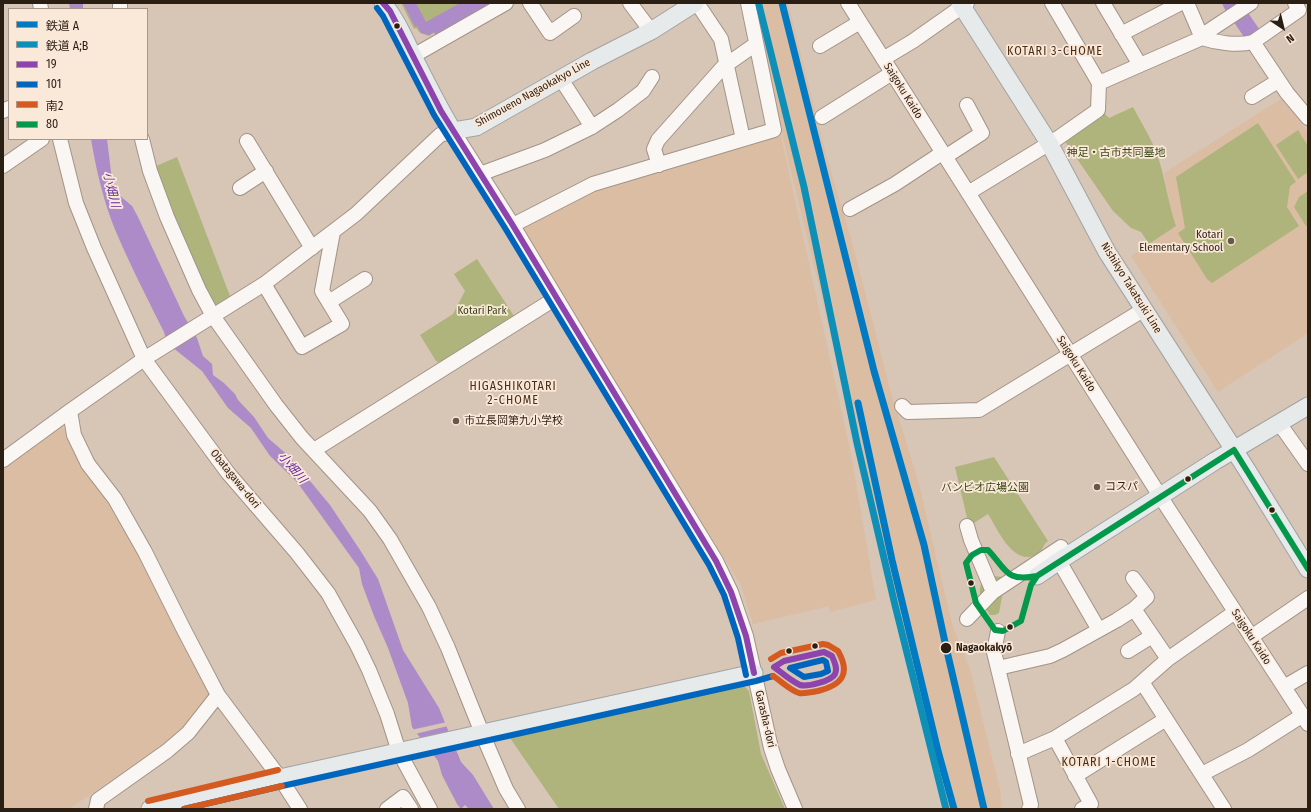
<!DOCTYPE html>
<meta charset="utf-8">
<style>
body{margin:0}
#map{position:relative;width:1311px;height:812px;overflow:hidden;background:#d7c5b5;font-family:"Fira Sans Condensed","Noto Sans JP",sans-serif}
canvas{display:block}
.frame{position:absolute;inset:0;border:4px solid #2b1e13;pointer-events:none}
.legend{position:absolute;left:8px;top:8px;width:140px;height:132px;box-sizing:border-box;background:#fae8d9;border:1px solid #a7978a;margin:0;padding:5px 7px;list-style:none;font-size:12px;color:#2b1e13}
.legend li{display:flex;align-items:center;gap:8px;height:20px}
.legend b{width:20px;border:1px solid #a7978a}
.north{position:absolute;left:1263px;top:8px;width:40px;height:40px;-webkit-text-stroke:3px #fae8d9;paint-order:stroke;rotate:145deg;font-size:11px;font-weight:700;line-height:16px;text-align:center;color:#2b1e13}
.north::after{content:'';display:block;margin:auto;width:14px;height:18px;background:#2b1e13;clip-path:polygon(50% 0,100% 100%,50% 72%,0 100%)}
</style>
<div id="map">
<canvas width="1311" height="812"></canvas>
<div class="frame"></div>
<ul class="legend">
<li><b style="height:5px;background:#007ac2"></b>鉄道 A</li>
<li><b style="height:5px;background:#0d8fb8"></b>鉄道 A;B</li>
<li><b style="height:5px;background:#8e44ad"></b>19</li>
<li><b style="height:5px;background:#0065bd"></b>101</li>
<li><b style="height:5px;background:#d45a20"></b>南2</li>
<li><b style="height:5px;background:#04984b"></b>80</li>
</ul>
<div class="north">N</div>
</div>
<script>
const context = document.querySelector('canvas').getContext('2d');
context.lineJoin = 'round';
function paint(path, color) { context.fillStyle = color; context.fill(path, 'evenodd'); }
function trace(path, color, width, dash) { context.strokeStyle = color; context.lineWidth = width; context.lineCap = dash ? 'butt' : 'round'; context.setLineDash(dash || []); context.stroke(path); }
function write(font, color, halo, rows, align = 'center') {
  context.font = font + ' "Fira Sans Condensed","Noto Sans JP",sans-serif'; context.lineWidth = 3.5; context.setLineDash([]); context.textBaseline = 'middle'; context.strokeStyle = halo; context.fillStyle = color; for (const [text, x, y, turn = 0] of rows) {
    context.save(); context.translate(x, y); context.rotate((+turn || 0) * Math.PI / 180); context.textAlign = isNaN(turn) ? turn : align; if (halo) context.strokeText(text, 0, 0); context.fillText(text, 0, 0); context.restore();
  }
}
paint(new Path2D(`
 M750,3H788L825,151L852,242L890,389L919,484L952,624L970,669L1000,789L1002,809H947L850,427L837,360Z
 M1281,99L1308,132V333L1218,392L1131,256L1176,226L1170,204L1164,173Z
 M780,132L851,454L876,600L830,612L829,606L753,624L741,585L520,227L593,188Z
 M59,426L65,429L80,465L91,473L114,503L210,691V697L178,734L160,748L69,809H3V467Z`), '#dbbda3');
paint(new Path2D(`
 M401,3H491L436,36L434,33L429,36L420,33L416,28L414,29Z
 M1133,107C1141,122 1151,138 1157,154C1165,177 1168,202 1176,226L1149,244L1141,232L1131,228L1113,211L1064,140L1102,111L1109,118Z
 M1258,123L1296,182L1290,186L1287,207L1299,226L1212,283L1207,279L1178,233L1185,228L1176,177Z
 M1298,130L1308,146V172L1298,179L1276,145Z
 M177,157L230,296L212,308L173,219L154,167Z
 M1308,191V225L1306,226L1294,207L1299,197Z
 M477,259L516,319L444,365L436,361L420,335L453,314L465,291L454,274Z
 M994,457L1048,541C1042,545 1043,552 1036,555C1013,566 998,530 988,514L969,526L955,467Z
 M994,576L1002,577L1005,580L999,613L995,615H990C984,605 976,594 982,582Z
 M742,684L749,691L761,754L785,809H559L510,738Z`), '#afb47c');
paint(new Path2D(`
 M69,3H83V9H70Z
 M403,3H416L426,22L460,3H490L436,36L434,32L429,35L421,33L417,26L415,27Z
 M91,139H107L111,172L118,194L132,206L138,217L184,316L197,338L203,356L212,364L213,375L224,383L235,394L238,400L254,417L268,438L290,457L330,505L360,550L378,579L403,650L439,708L461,762L473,775L494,809H469L465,805L461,809L457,804L442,775L438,761L412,727L408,703L388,648L374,616L362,584L359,568L297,482L270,456L251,428L228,408L202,371L167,343L164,332C147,298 129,263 114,227C103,199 96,169 91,139Z`), '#ad8bc9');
paint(new Path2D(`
 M447,722L448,726L415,734L411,730Z`), '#d7c5b5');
trace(new Path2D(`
 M1231,3L1253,35`), '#ad8bc9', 17);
const minor = new Path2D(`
 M40,3L41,9
 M120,3V9
 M530,3L550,33L574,16
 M630,3L651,31
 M697,3L721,39L743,139
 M848,3L1160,496L1308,724
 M1103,3L1140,65L1202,38L1207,32L1251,3
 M1187,3L1202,38C1217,43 1238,46 1253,42L1287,93L1308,118
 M1121,34L1181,3
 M1253,42L1299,10L1295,3
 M820,46L860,22
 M413,56L506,3
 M883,59L913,41L967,3
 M561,79L592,127
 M1099,83L1140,65
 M1252,97L1278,81
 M3,111L9,108
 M822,117L892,73
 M60,139L76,203L94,248L144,359L228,473L297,553L328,593L357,645L369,670L387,714L399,752L430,809
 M142,139L150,171L167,217L199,290L213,316L276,405L302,438L370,511L390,539L429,607L448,648L482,733L506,789L518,809
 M247,141L312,248
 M945,157L982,133L967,105
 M659,165L654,149L658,140L723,67L756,44
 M3,166L42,139
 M480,174L545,150L592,127L618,110L643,91L652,77
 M240,188L266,171
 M968,193L1058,138L1098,110L1099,83L1052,3
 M850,209L895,184L942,153
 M513,225L593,184L774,130L748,3
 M264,284L302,347L342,324L322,291L333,232
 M329,302L365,279
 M902,406L908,412L979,410L1143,310
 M70,411L74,435L88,464L115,499L145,552L184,630L218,695L280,778L300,809
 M1279,423L1308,464
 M314,450L556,298
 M3,460L70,411L144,359L264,284L356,214L440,135L453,131L512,224L605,379L716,561L731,592L746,636L771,748L778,769L795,809
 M967,526L971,540L993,592
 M1133,578L1147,597L1134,609L1168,659
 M967,619L993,592L1061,547
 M1099,630L1117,620L1134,609
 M998,631L994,652L1031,805L1029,809
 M1251,637L1308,598
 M1128,651L1152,636
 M998,668L1050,656L1063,650L1099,630L1059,561
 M1142,682L1224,809
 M1284,687L1308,673
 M1055,738L1091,804L1082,809
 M1018,754L1055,738L1134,689L1168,659L1235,612
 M1202,774L1248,750L1303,715
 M1075,776L1166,719
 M96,809L98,800L167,751L188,733L218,695
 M387,809L403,797L411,809`);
const major = new Path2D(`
 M383,3C397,20 405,40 415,60C427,84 439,108 453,131L476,127L592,61L651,31L695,3
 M960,3L1049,143L1107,252L1247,470L1308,569
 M1037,576L1059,561L1215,461L1308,406
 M150,809L280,778L754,673`);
trace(minor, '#a29487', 16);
trace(major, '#a3a3a2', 19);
trace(minor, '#f9f6f4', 14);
trace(major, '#e7eaeb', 17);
trace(new Path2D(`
 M383,3L390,11L441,111L512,224L716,561L731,592L746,636L754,673
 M824,652L832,656C834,661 838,668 835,674C832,681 807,687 800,685C791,681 782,673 774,667L784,661Z`), '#8e44ad', 6);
trace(new Path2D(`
 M377,8L383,16L434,115L505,228L709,565L724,595L738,638L746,675
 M823,660L826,662L828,671L821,674L804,677L790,668Z
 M184,809L282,786L756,681L773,676`), '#0065bd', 6);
trace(new Path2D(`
 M771,659L781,653L823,644L828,645L838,651C851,674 842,685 818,691C812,692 805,694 799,693C790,690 781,681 773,676
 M148,801L278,770
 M184,809L282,786`), '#d45a20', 6);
trace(new Path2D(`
 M1234,450L1308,569
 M981,550H988C1007,570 1005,582 1037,576L1031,585L1021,621L1003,631L995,630L976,603L966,563L972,555Z
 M1037,576L1234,450`), '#04984b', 6);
trace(new Path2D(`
 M782,3L874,371L924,545L946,647L984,809
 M858,403L892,560L938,751L954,809`), '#007ac2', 7);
trace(new Path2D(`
 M759,5L804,187L857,443L895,605L946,809`), '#0d8fb8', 7);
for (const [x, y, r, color] of [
 [397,26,3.5,"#2b1e13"],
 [1231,241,4,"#67584c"],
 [456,421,4,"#67584c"],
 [1188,479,3.5,"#2b1e13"],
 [1097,487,4,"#67584c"],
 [1272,510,3.5,"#2b1e13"],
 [971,583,3.5,"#2b1e13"],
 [1010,627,3.5,"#2b1e13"],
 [815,646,3.5,"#2b1e13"],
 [946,648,6,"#2b1e13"],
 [789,651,3.5,"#2b1e13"]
]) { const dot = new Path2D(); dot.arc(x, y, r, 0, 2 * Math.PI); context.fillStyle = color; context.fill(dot); trace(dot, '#fae8d9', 1.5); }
write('11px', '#2b1e13', '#fae8d9', [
 ["Saigoku Kaido",903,91,58],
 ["Shimoueno Nagaokakyo Line",533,93,-29],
 ["Nishikyo Takatsuki Line",1131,288,58],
 ["Saigoku Kaido",1076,364,58],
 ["Obatagawa-dori",235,479,51],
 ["Saigoku Kaido",1251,637,57],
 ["Garasha-dori",765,719,77]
]);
write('11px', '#394517', '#fae8d9', [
 ["神足・古市共同墓地",1116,153],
 ["Kotari Park",482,311],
 ["バンビオ広場公園",985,488]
]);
write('11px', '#2b1e13', '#fae8d9', [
 ["Kotari",1223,235,"right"],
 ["Elementary School",1223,248,"right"],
 ["市立長岡第九小学校",464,421],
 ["コスパ",1105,487]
], 'left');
write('bold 11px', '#2b1e13', '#fae8d9', [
 ["Nagaokakyō",956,648]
], 'left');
context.letterSpacing = '1px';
write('12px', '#4a2e14', '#fae8d9', [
 ["KOTARI 3-CHOME",1055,52],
 ["HIGASHIKOTARI",513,387],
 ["2-CHOME",513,401],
 ["KOTARI 1-CHOME",1109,763]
]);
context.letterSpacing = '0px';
write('italic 12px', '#62289b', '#fae8d9', [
 ["小畑川",111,190,76],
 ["小畑川",292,468,49]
]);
</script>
